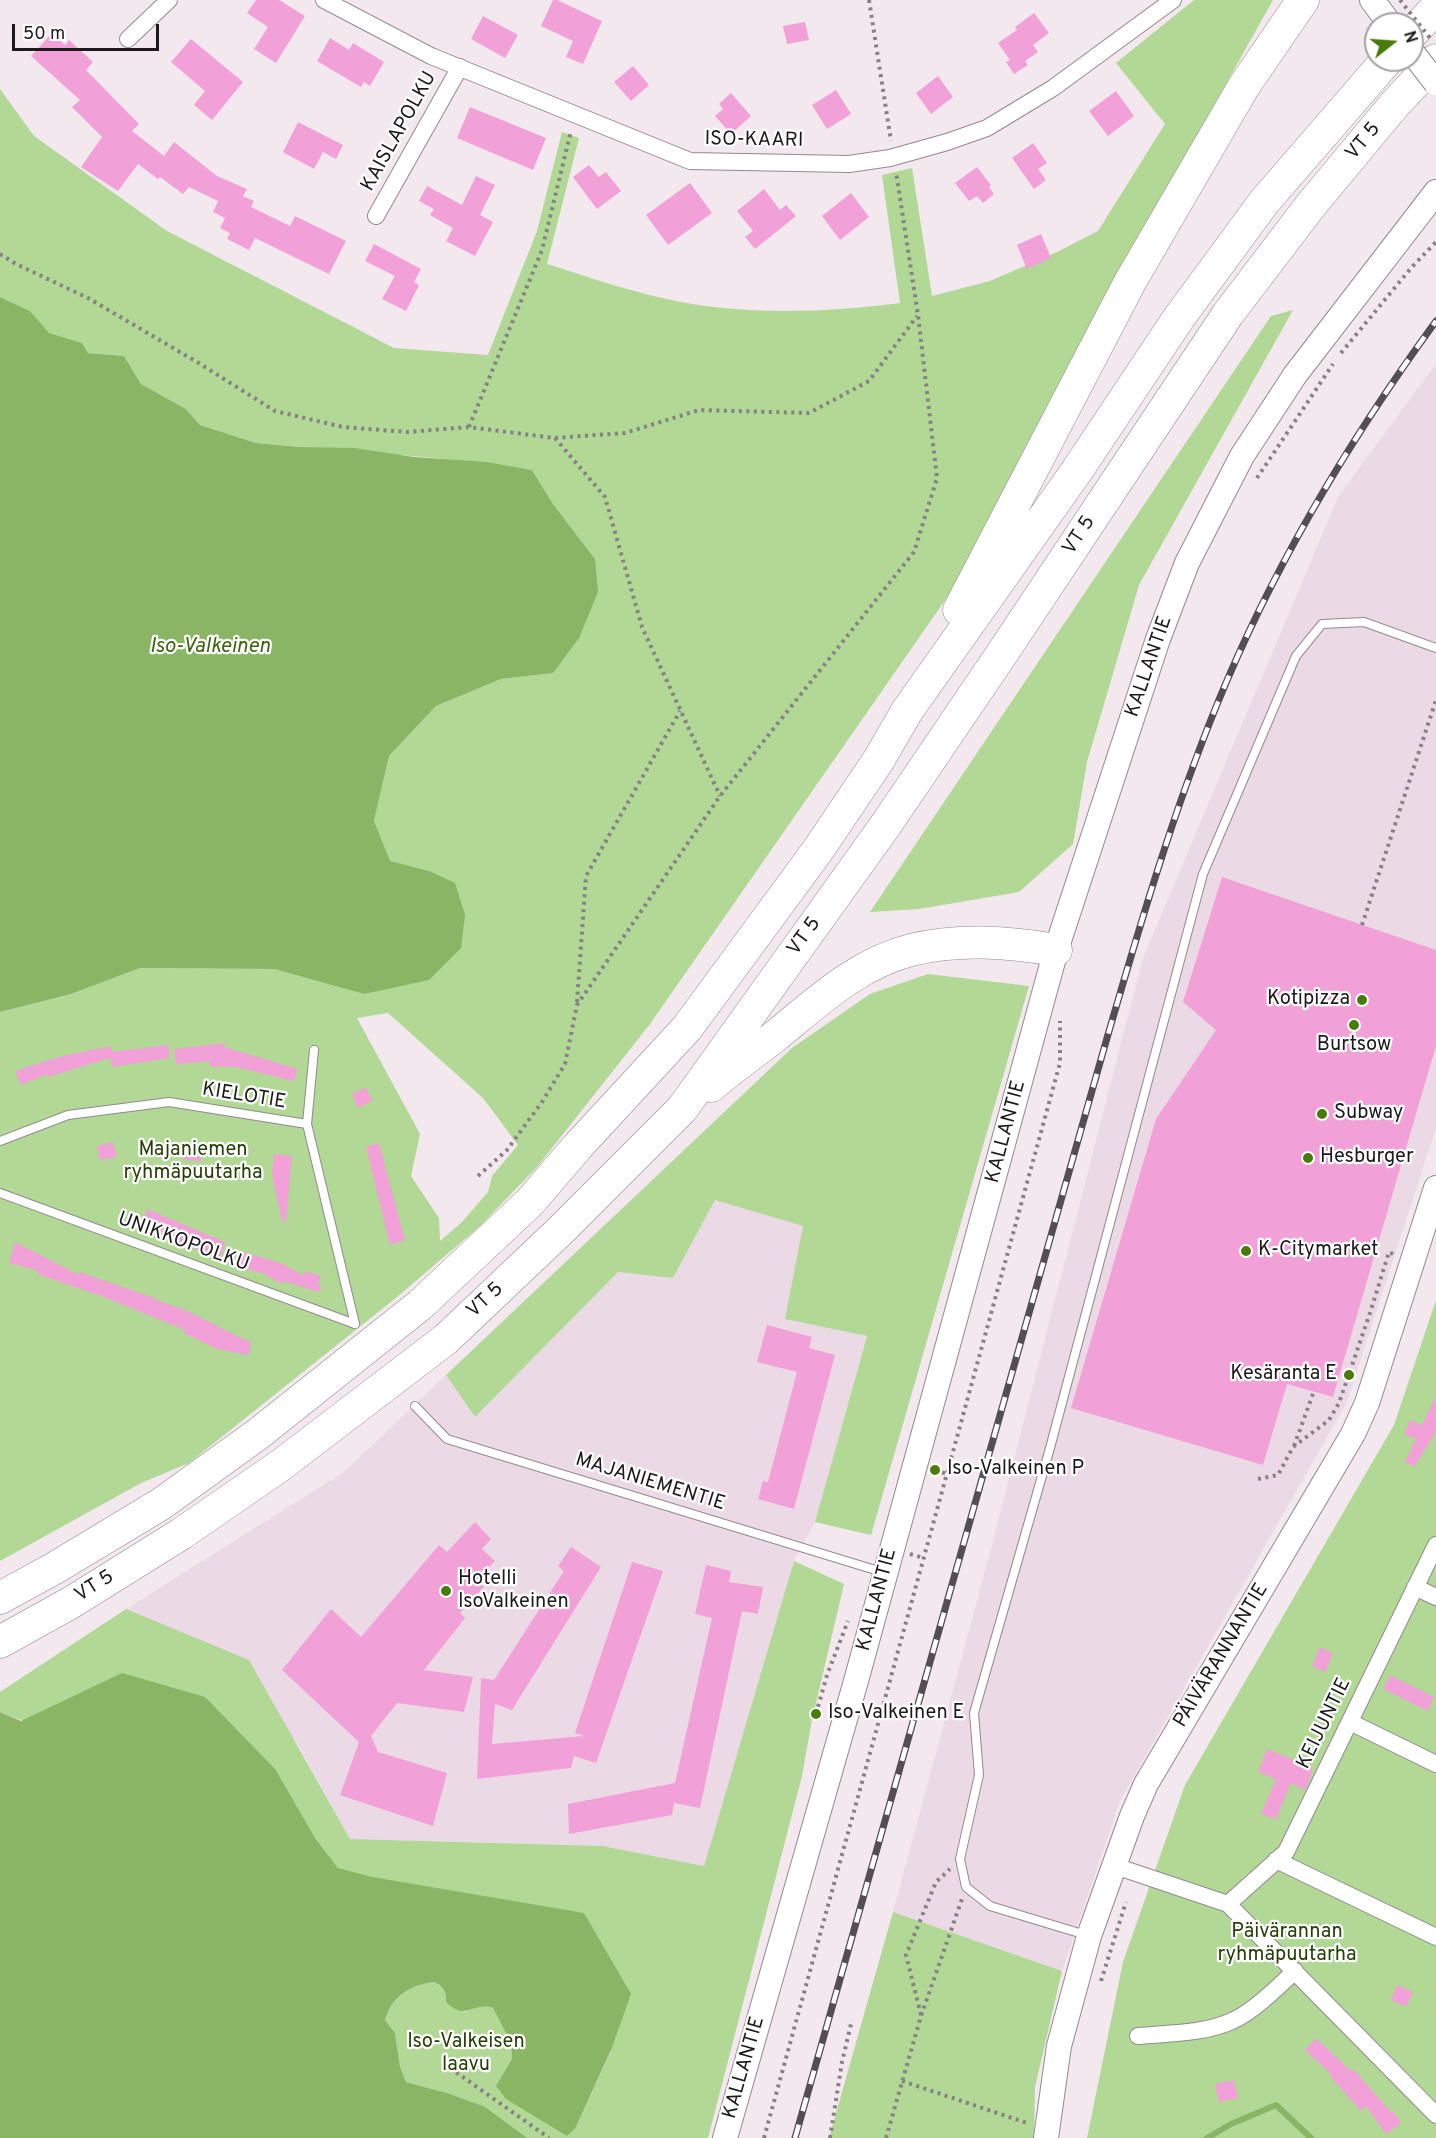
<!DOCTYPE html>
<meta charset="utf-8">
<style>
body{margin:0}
#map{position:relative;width:1436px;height:2138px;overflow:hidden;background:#f2e8ee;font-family:Overpass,sans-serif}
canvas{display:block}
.north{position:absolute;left:1364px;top:12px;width:60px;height:60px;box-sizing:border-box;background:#fff;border:2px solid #a4a3a4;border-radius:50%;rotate:73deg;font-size:16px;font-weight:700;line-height:24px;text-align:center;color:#1c191b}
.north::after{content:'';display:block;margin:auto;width:21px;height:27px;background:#497b09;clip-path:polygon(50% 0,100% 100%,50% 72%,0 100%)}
.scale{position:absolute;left:12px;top:24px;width:147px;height:27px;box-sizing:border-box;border:3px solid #1c191b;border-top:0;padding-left:8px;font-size:18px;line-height:21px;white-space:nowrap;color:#1c191b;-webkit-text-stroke:4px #fff;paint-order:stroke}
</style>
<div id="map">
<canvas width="1436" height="2138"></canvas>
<div class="north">N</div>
<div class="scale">50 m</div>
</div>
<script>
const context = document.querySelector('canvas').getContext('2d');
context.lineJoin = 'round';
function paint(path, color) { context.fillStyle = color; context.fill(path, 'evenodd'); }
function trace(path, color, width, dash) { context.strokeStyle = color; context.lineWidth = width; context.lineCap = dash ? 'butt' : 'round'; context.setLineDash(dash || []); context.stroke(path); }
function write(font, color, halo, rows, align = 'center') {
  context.font = font + ' Overpass,sans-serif'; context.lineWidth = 4.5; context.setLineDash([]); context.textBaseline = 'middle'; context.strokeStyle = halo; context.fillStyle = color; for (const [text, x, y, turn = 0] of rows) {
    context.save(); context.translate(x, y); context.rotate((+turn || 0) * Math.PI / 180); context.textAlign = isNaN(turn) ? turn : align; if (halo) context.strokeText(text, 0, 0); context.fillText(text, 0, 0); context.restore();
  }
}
paint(new Path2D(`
 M1436,364V1128L1347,1402L1120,1801L1062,1971L893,1912L987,1564L1143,958L1339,495Z
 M715,1200L804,1226L786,1319L867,1335L815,1522L794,1561L704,1866L603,1846L350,1839L297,1743L126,1609L344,1472L446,1375L475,1417L618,1272L673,1278Z`), '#ebdae5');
paint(new Path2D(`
 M1194,0H1273L1089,328L971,563L650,1024L537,1167L480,1226L397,1297L189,1463L141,1483L0,1561V1012L71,994L140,968L274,969L364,994L429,871L390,862L374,821L389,756L436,706L501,679L553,673L595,559L553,504L532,470L435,458L256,443L200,425L186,409L141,384L124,356L88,353L82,343L48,333L30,311L0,297V89L34,136L167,231L394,348L488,355L537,231L562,132L579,138L547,264C585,276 623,289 662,298C740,316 821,313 900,303L882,175L912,168L932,296L990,281L1057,252L1098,231L1165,124L1116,63ZM388,1013L483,1098L518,1145L492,1176L488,1192L461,1223L440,1241L439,1218L411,1176L420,1134L357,1018Z
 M1293,310L1139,585L1087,762L1073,844L1019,892L919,909L870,912L1271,316Z
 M928,974L1029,986L871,1535L815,1522L867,1336L785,1319L803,1226L715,1200L673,1278L618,1272L475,1417L446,1375L792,1048L870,994Z
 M1436,1300V2138H1087L1123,1962L1185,1785L1394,1425Z
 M794,1561L844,1584L812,1720L802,1776L708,2138H513L447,2093L406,2082L400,2068L395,2033L385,2020C392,1996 410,1985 434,1982L443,1988L464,2012L484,2005L493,2008L511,2043L512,2059L497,2087L567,2136L575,2129L611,2051L518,2016L338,1868L315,1838L242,1767L21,1720L0,1712V1692L126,1609L249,1660L350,1839L603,1846L704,1866Z
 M893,1912L1062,1971L1035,2087L1034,2138H829Z`), '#b1d894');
paint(new Path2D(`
 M0,297L30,311L49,333L82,343L88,353L124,356L141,384L186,409L200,425L256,443L301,447L354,448L414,457L486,462L532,470L553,504L595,559L598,592L579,638L553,673L501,679L436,706L389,756L374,821L390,861L429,871L455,883L465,915L461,948L429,980L364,994L274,969L140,968L71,994L0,1012Z
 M122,1673L205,1697L275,1769L315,1838L338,1868L372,1877L584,1913L631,1994L611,2050L575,2129L567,2136L506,2099L496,2086L512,2059L511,2043L493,2008C472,2001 467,2022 446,2002C447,1990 443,1987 434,1982C410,1985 392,1996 385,2020L395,2033L400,2067L406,2082L447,2093L485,2107L527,2138H0V1712L21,1721Z`), '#89b565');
trace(new Path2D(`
 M1207,2138L1231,2124L1276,2105L1311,2138`), '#89b565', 6);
paint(new Path2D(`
 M256,0H279L305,16L276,63L254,49L268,27L247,13Z
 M553,0H557L602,21L583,64L566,57L573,41L541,26Z
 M1034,13L1049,33L1033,45L1038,52L1025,61L1028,65L1014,74L1006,62L1010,60L998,43L1017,30L1015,27Z
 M483,16L518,35L505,58L471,39Z
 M805,22L809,40L787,44L783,26Z
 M52,33L65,45L69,40L93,62L86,70L139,124L132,131L164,156L174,142L217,176L247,189L243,196L254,201L251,207L290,226L295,216L346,241L329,274L255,238L249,250L227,239L230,233L220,228L225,218L213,212L218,201L189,187L183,194L160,177L158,179L138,164L118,191L81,167L102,137L72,107L80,100L31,56Z
 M330,38L349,50L353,43L384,62L370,86L364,82L361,87L317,61Z
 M191,39L243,82L212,120L194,105L205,91L171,62Z
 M633,66L649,85L631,101L614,82Z
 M938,76L953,97L931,114L916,93Z
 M836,90L851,114L827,129L812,105Z
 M1116,91L1134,116L1108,136L1089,111Z
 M731,93L751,116L731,134L715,116L723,109L719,104Z
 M470,107L546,138L533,170L457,138Z
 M298,122L343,145L336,159L323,152L314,169L283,152Z
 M1033,143L1047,163L1038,169L1046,180L1034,189L1012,158Z
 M589,165L599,177L606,172L621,191L597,209L573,177Z
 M977,167L991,185L989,187L994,194L983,203L977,196L969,201L955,183Z
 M476,176L495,185L480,215L493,222L475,256L446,241L453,228L430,215L434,209L419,201L427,186L462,205Z
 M690,183L712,213L668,245L646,215Z
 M764,189L780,210L786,205L796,216L755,249L745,237L753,231L737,211Z
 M851,193L869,217L840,240L822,216Z
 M1041,234L1051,258L1027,269L1017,245Z
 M374,244L421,269L414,282L419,285L406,311L382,299L395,276L365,261Z
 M1222,877L1436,950V1046L1333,1397L1287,1384L1263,1465L1071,1408L1156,1119L1216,1030L1183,1002Z
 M225,1043L224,1047L298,1069L294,1081L236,1067H210V1061L176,1064L174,1049Z
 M168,1045L170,1058L112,1067L110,1058L48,1077L47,1074L21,1085L15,1071L62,1056L111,1046L112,1052Z
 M366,1087L372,1101L358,1108L352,1094Z
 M113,1142L117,1157L100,1160L97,1146Z
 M379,1143L405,1240L390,1245L366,1147Z
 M185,1145L201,1146V1161L184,1160Z
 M274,1154L292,1156L286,1221H282L272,1174Z
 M147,1209L225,1242L220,1260L205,1255L206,1254L160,1233L161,1232L141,1225Z
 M15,1242L79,1275L80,1272L157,1299L156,1300L190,1312L243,1339L251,1341L249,1355L217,1349L184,1333L185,1330L104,1297L37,1274L39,1271L9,1263Z
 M241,1251L283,1264L304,1276L305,1271L321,1276L318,1284L321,1286L319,1292L283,1281L281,1284L265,1274L237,1266Z
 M767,1325L812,1337L809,1348L835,1355L794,1509L758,1499L763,1481L768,1482L797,1372L757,1362Z
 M1436,1396V1432L1414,1467L1405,1462L1416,1439L1404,1434L1410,1420L1422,1425Z
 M475,1522L491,1539L482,1549L495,1561L477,1580L484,1587L460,1613L465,1618L424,1670L473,1677L464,1712L397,1703L371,1736L378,1752L447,1773L433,1826L340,1795L359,1742L282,1670L331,1609L361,1637L439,1545L447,1552Z
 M571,1547L601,1567L512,1710L495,1704L492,1744L584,1736L575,1733L632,1562L663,1571L596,1763L574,1756L571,1768L477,1779L481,1678L494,1680L564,1571L558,1566Z
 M706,1565L731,1571L729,1582L763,1587L758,1614L742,1611L700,1808L674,1803L672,1815L569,1834L568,1804L675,1783L712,1618L695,1614Z
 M1320,1647L1333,1653L1325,1672L1312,1666Z
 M1390,1675L1434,1697L1428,1711L1383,1689Z
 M1267,1749L1312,1767V1773L1305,1790L1291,1783L1276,1819L1261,1814L1276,1779L1258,1772Z
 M1397,1985L1413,1992L1406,2007L1391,2000Z
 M1316,2038L1351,2071L1353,2069L1391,2112L1393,2111L1401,2123L1386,2134L1366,2106L1361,2111L1330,2076L1331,2074L1305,2050Z
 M1234,2080L1238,2098L1219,2102L1215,2084Z`), '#f2a1d8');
const lane = new Path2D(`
 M307,1124L314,1050
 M0,1141L68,1115L169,1102L307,1124L355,1324
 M0,1193L355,1324
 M415,1406L447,1439L882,1572
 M1086,1935L990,1906L966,1887L960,1859L979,1775L974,1713L1050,1448L1203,874L1296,656L1322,624L1364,622L1436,648`);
const street = new Path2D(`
 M324,0L431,56L690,161L849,164L890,158L947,142L987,128L1053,88L1173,0
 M128,39L169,0
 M376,216L460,67
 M1415,1587L1436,1597
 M1350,1722L1436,1764
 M1276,1860L1436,1937
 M1115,1866L1228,1904L1436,2115
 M1228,1904L1286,1852L1436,1545
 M1138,2036C1169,2033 1205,2034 1234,2020C1254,2011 1279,1986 1295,1971`);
const secondary = new Path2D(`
 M1372,0L1390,24
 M725,2138L856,1681L1056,950L1158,639L1187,563L1242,456L1295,375L1436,192
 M1046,2138L1059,2046L1089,1936L1132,1816L1146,1784L1353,1434L1367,1403L1436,1188`);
const highway = new Path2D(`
 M1412,33L1436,8
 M959,610L1130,282L1244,86L1303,0
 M711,1086C731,1069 752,1054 773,1038C815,1004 856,964 911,950C959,938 1008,942 1056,950
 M0,1598L53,1569L161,1504L258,1434L420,1305L530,1202L578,1146L687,1028L818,850L878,761L907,711L1076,472L1178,319L1264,202L1387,60
 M0,1642L72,1602L181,1534L281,1465L446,1339L561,1230L682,1109L885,826L999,658L1228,314L1311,205L1395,104L1436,60`);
trace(lane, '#92898f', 10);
trace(street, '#92898f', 18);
trace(secondary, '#92898f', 26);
trace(highway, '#92898f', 33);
trace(new Path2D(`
 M869,0L891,141
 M0,254L16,264L88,298L197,362L275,411L343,427L407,432L469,427L554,438L625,433L699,410L809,413L869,381L917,316
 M1341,353L1411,268L1436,242
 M469,427L542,250L571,131
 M555,438L605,497L642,627L720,796
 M1257,478L1333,364
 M1362,925L1436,700
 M577,1002L586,876L680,711
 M478,1176L507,1150L542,1102L565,1064L577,1005L720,796L914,552L937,478L918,315L896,172
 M1294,1446L1314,1391
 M935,1470L947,1474
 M1258,1479L1278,1475L1293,1447L1329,1420L1339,1403L1370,1313L1389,1252L1393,1254
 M910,1554L924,1558
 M816,1714L827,1675L848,1621
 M1101,1981L1126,1902
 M921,2015L906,1955L936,1882L950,1869
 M450,2068L549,2138
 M902,2081L1027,2123
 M764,2138L1060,1063V1021
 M830,2138L842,2062L852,2020
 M886,2138L921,2016L962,1899`), '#878084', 4, [3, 4.5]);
trace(lane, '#fff', 8);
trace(street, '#fff', 16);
trace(secondary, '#fff', 24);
trace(highway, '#fff', 32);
const rail = new Path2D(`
 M795,2138L1107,1038C1140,925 1173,812 1218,702C1273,567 1350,439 1436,321`);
trace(rail, '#524e51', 7);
trace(rail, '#fff', 4.5, [14]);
const secondaryBridge = new Path2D(`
 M1412,52L1436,83`);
trace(secondaryBridge, '#92898f', 26, []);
trace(new Path2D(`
 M1400,0L1430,38`), '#878084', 4, [3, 4.5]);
trace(secondaryBridge, '#fff', 24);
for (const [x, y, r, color] of [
 [1362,1000,6,"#497b09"],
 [1354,1025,6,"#497b09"],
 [1322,1114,6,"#497b09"],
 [1308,1158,6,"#497b09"],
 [1246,1251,6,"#497b09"],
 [1349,1375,6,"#497b09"],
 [935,1470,6,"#497b09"],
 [446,1591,6,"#497b09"],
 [816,1714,6,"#497b09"]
]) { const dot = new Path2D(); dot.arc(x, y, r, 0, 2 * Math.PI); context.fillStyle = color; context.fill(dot); trace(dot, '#fff', 2); }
write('20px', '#1c191b', '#fff', [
 ["KAISLAPOLKU",400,132,-61],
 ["ISO-KAARI",754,141,1],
 ["VT 5",1364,142,-50],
 ["VT 5",1080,536,-57],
 ["KALLANTIE",1150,667,-71],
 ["VT 5",805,937,-54],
 ["KIELOTIE",244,1097,9],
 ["KALLANTIE",1007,1132,-75],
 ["UNIKKOPOLKU",183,1243,20],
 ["VT 5",486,1301,-43],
 ["MAJANIEMENTIE",650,1483,17],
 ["VT 5",95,1587,-32],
 ["KALLANTIE",878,1600,-75],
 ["PÄIVÄRANNANTIE",1222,1656,-59],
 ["KEIJUNTIE",1325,1724,-64],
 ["KALLANTIE",745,2068,-74]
]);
write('20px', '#1c191b', '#fff', [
 ["Kotipizza",1350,1000,"right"],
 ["Burtsow",1354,1046,"center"],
 ["Subway",1334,1114],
 ["Hesburger",1320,1158],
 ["K-Citymarket",1258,1251],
 ["Kesäranta E",1337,1375,"right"],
 ["Iso-Valkeinen P",947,1470],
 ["Hotelli",458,1580],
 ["IsoValkeinen",458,1603],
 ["Iso-Valkeinen E",828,1714]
], 'left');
write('20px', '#244005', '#fff', [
 ["Majaniemen",193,1151],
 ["ryhmäpuutarha",193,1174],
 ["Päivärannan",1287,1933],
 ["ryhmäpuutarha",1287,1956],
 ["Iso-Valkeisen",466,2043],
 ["laavu",466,2066]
]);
write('italic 21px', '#3c630e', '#fff', [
 ["Iso-Valkeinen",210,648]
]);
</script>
